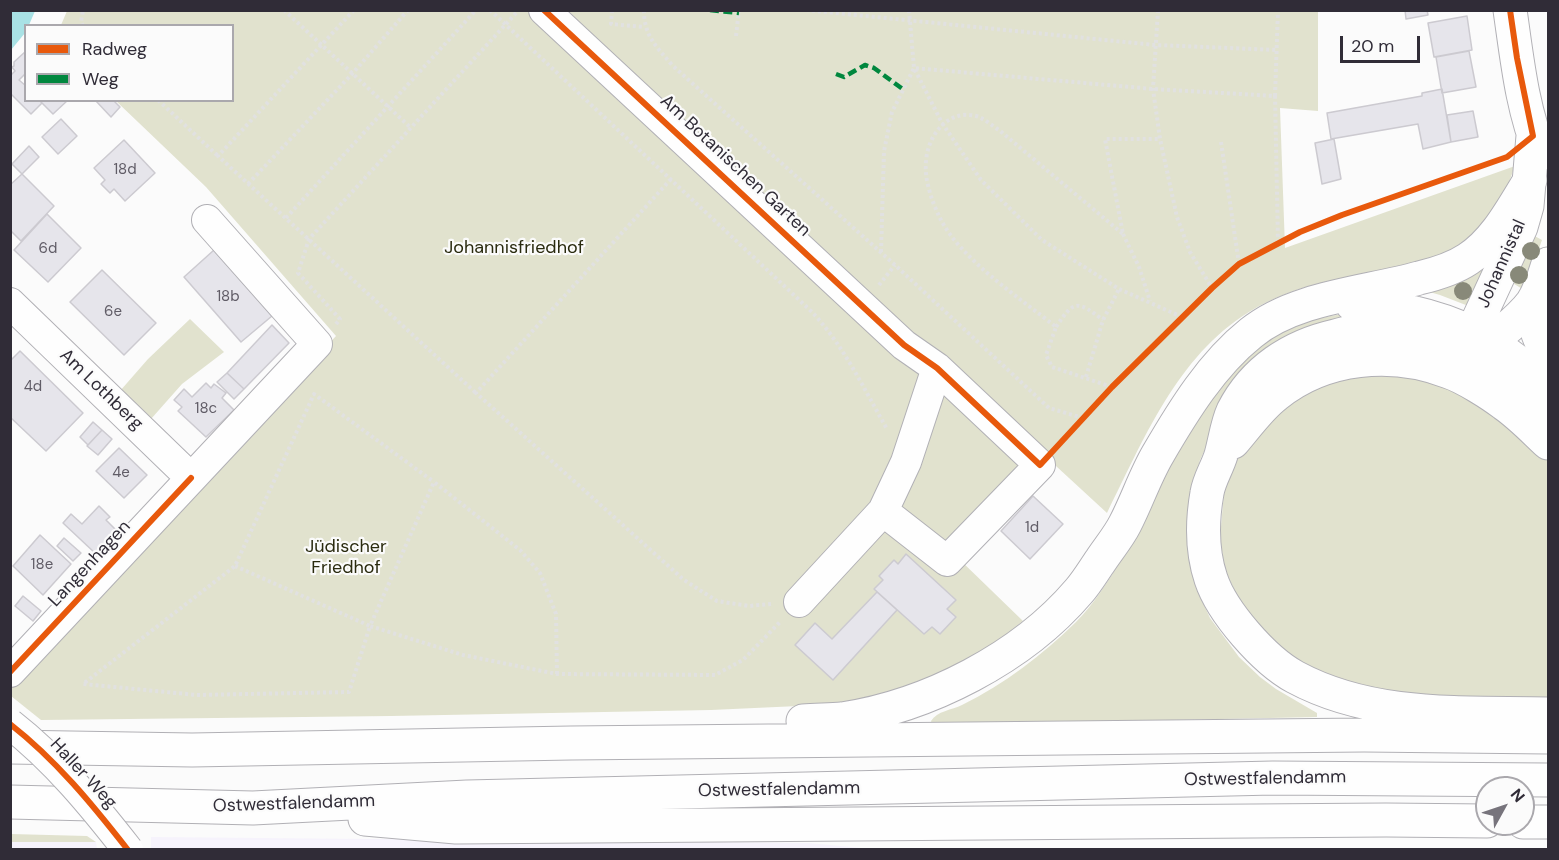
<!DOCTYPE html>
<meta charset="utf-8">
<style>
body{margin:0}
#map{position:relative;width:1559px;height:860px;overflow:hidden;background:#fbfbfb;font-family:"DM Sans",sans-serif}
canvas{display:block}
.frame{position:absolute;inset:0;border:12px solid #302c37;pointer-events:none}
.legend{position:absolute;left:24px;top:24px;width:210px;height:78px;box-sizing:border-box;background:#fbfbfb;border:2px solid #aaa8ad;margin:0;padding:8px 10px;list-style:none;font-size:18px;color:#302c37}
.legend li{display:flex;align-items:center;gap:12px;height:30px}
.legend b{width:30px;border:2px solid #aaa8ad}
.north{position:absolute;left:1475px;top:776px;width:60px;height:60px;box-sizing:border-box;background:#fbfbfb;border:2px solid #aaa8ad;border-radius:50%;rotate:50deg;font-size:16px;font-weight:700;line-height:24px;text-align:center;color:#302c37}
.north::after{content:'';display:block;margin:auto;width:21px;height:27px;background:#77747c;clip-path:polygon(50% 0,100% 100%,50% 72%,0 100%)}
.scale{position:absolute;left:1340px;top:36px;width:80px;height:27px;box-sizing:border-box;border:3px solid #302c37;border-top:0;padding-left:8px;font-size:18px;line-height:21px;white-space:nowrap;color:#302c37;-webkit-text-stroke:4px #fbfbfb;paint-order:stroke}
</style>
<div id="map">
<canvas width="1559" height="860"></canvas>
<div class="frame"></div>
<ul class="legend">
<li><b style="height:8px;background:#e8590c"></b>Radweg</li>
<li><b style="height:8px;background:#00873e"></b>Weg</li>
</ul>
<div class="north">N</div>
<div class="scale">20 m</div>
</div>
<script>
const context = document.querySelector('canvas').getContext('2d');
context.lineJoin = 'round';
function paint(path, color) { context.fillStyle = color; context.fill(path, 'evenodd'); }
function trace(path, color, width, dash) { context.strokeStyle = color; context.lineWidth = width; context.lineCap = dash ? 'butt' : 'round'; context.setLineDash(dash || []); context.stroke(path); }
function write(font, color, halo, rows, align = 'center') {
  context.font = font + ' "DM Sans",sans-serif'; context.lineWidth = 4.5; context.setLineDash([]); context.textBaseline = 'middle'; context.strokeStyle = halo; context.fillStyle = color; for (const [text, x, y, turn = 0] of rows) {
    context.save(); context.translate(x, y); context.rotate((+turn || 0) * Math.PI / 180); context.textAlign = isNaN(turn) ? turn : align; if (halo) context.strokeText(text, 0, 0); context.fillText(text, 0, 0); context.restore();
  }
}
paint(new Path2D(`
 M151,837L809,843L872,849L151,850Z
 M11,842H96L97,849L11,850Z`), '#f6f3fc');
paint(new Path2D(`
 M67,11H530L964,414L1028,464L958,558L1023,621L1001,639L968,660L905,690L842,704L711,710L391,716L41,720L11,696L10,684L336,336L206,187L116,101L232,100V26L61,25Z
 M562,11H1318V111L1280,108L1285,248L1515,166C1509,181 1504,199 1495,212C1454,270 1390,267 1329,281C1301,287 1273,297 1249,312C1177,356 1143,441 1107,513Z
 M1531,234L1542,240L1524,290L1506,279Z
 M1488,264L1471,307L1440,295L1419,289Z
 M1357,312L1216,426L1200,460L1192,489L1189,539L1190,565L1201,598L1210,618L1239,657L1260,677L1276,689L1317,713V717L932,725L931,721C937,711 952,710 962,705C1005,684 1042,655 1076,622C1094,604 1108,581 1122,559C1170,480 1198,374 1287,330C1309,319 1334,315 1357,312Z
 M190,319L224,352L182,384L151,419L120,391L148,359Z
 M1333,374L1444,378L1548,454V700L1392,696L1302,668L1268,639L1244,610L1225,570L1220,538L1224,492L1238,453L1261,421Z
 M11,834L87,836L96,842H11Z`), '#e1e2ce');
paint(new Path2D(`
 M11,10L35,11L29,25L26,26L25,33L11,50Z`), '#a9e2e5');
const building = new Path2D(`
 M1405,10H1427L1428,15L1406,19Z
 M1467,16L1472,50L1434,57L1428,23Z
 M26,51V73L19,80L26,86V100H39L42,103L31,114L10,93V76L15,71L12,67L14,66V62Z
 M1469,51L1476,87L1442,93L1436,57Z
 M1442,89L1451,142L1423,149L1418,124L1331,139L1327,113L1422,96V93Z
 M39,100H68L53,114Z
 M95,100H113L120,107L111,117Z
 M1473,111L1478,137L1451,142L1447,115Z
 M61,119L77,136L58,154L42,137Z
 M1334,139L1341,179L1322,184L1315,143Z
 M124,140L155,173L125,201L114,189L110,193L101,184L105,180L94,168Z
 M29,146L39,157L22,174L12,164Z
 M22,174L54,206L21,241L10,230V185Z
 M47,214L81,248L48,282L14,250Z
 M214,250L272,316L241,342L184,277Z
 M102,270L156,323L124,355L70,302Z
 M272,325L289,343L244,389L227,373Z
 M20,351L83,413L46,451L10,417V361Z
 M227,373L244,389L234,399L217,382Z
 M206,383L211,388L214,384L226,393L222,398L234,410L206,437L178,411L182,407L174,400L184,389L192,397Z
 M93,422L102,430L88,445L80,437Z
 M102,430L112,439L98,455L87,446Z
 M119,448L147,475L124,498L96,471Z
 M1033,496L1063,524L1030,559L1001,531Z
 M99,506L110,517L106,520L117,531L96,554L63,523L71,514L82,524Z
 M40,535L71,564L43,595L13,566Z
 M64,538L81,553L73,561L57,546Z
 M906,554L956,600L947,609L956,617L940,634L932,627L924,634L874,589L883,580L879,576L894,560L898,564Z
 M877,592L897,610L833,680L795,645L815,623L832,639Z
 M23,596L41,611L33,621L15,606Z`);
paint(building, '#e6e5eb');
trace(building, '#cccad0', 1.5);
const minor = new Path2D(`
 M544,10L904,345L937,368L1040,465L947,561L883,511
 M10,303L191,478
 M799,602L883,511L906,462L937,368
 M10,672L317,344L207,220`);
const major = new Path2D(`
 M1510,10C1517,58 1522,110 1541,154
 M1532,303L1538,334L1548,359
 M1472,355V333L1521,227L1527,206L1533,136
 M1472,355C1489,344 1520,319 1532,303C1540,291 1544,277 1548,264
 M1472,355L1548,421`);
const highway = new Path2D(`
 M1352,304C1400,307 1447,317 1489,342C1510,354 1529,371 1548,386
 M1472,355C1434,342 1398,329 1357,331C1350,332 1342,334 1335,336C1291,346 1254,370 1233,411C1227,424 1225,441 1221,455C1217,468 1209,480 1207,493C1202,521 1202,552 1211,579C1222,612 1264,660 1295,677C1373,719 1463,712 1548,714
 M1233,442C1246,427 1260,407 1276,395C1324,356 1392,350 1449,372C1464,377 1491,394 1504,404C1520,415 1534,430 1548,443
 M803,721C816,720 829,720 842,719C928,706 1022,658 1079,591C1087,582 1094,570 1101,560C1109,548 1119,536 1125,524C1137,501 1145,476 1158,454C1183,411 1212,364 1251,333C1295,297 1366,293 1419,278C1436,274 1453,269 1468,259C1496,241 1513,207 1530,180
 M10,747L192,750L571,743L1364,735L1548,737
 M10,802L253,808L467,797L1273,778L1548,780
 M365,819L456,827L1386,820L1487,821
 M1523,822H1548`);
trace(minor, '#b1b0b5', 32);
trace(major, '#b1b0b5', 35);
trace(highway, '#b1b0b5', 35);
trace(new Path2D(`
 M284,10L411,128
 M354,10L218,156L476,393
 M490,10L812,312C844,346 864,389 887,429
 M612,10L611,24L644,27
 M644,10C644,36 656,46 672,65L895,265L1049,408L1083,418
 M806,10L1155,45L1278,50
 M909,10L914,68L942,123L981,180L1042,240L1119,289L1182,317
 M1158,10L1153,89L1160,139L1177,217L1190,252L1212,288
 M83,26L81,22L83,10
 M736,36L739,10
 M1275,96L1278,10
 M158,100L218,156
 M1221,142L1239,264
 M671,179L476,393L684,580L717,601L749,606L771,604
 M248,184L352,74L408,10
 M286,218L476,10
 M1123,234L1139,267L1150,301
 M881,252L884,151L892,112L914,68L1153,89L1275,96L1278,243
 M879,285L895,265
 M336,324L340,319L298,273L309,239L517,12
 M1056,327C1074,300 1077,300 1103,320
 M1086,377L1103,320L1119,289
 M1112,387L1052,367L1046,355L1056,327C1020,298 960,259 940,218C932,202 924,179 926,161C928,135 948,109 976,116C984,118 992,126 999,130L1123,234L1105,139H1160
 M235,566L370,626L349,692L197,695L83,684L235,566L314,394L434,482
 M557,674L556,614L540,573L520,550L434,482L370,626L463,655L557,674L715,675L743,660L780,622`), '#e1e1e1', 4, [3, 3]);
trace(minor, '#fefefe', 30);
trace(major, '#fefefe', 33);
trace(highway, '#fefefe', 33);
const minorBridge = new Path2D(`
 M10,724C56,760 92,804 128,850`);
trace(minorBridge, '#b1b0b5', 32, []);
trace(minorBridge, '#fefefe', 30);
trace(new Path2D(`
 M710,10L739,13
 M836,74L844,77L865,65L874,68L904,90`), '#00873e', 4.5, [9, 4.5]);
trace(new Path2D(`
 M544,10L904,345L937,368L1040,465L1112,387L1212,288L1239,264L1300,232L1342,215L1507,157L1533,136L1517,58L1510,10
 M10,672L191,478
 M10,724C56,760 92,804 128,850`), '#e8590c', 6);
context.fillStyle = '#888979';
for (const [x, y] of [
 [1531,251],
 [1519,275],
 [1463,291]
]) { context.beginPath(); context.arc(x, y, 9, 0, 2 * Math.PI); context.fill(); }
write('15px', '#605c66', null, [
 ["18d",125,170],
 ["6d",48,249],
 ["18b",228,297],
 ["6e",113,312],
 ["4d",33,387],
 ["18c",206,409],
 ["4e",121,473],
 ["1d",1032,528],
 ["18e",42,565]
]);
write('18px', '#302c37', '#fbfbfb', [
 ["Am Botanischen Garten",735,166,43],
 ["Johannistal",1502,264,-66],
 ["Am Lothberg",101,390,44],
 ["Langenhagen",90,564,-47],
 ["Haller Weg",83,774,47],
 ["Ostwestfalendamm",1265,779,-1],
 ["Ostwestfalendamm",779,790,-1],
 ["Ostwestfalendamm",294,804,-2]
]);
write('18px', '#2a2b0f', '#fbfbfb', [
 ["Johannisfriedhof",514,248],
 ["Jüdischer",346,547],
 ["Friedhof",346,568]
]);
</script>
